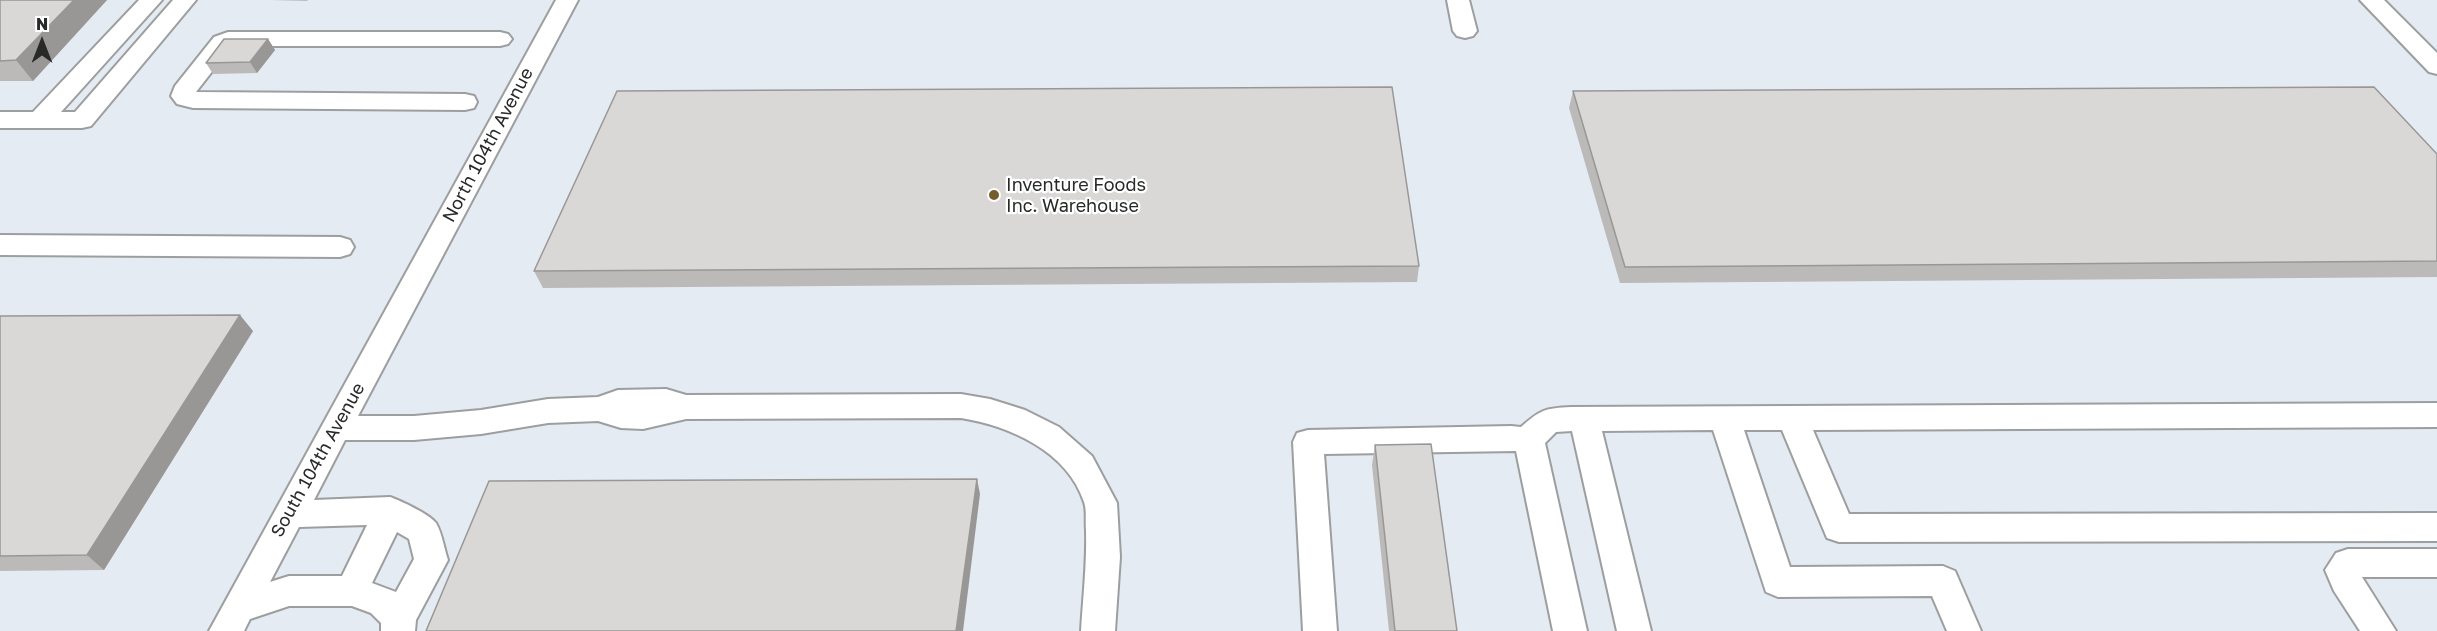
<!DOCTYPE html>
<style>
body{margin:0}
#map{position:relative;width:2437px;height:631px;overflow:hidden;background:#f5f7f8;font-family:"Golos Text",sans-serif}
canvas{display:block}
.north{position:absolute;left:12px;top:12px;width:60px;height:60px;-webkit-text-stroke:4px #fff;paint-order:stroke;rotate:0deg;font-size:16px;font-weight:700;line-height:24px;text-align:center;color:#282929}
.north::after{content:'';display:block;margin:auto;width:21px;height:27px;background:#282929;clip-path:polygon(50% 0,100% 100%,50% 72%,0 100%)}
</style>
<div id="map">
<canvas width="2437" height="631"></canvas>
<div class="north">N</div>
</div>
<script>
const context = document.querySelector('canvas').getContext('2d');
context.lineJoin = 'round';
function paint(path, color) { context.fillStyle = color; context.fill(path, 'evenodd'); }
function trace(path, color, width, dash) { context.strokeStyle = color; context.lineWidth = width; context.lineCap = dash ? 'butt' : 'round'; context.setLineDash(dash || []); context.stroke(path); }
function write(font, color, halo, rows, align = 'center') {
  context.font = font + ' "Golos Text",sans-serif'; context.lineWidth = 4.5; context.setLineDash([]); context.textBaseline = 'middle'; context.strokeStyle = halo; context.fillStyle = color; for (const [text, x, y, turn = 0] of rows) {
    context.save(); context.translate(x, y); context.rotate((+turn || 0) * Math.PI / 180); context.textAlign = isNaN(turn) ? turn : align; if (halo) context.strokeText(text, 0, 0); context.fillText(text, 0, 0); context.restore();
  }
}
paint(new Path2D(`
 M0,0H2437V631H0Z`), '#e4ebf2');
const minor = new Path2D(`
 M139,0H162L61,112H75L173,0H196L91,126L82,128H0V112H33Z
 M556,0H578L358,416H414L481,410L548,399L598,397L618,390L666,389L686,395L961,394L990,399L1025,410L1059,427L1092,456L1117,503L1120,557L1115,631H1081C1083,597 1087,564 1086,530C1085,521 1087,510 1084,502C1067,451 1010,426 961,418L686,419L643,429L621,428L598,421L548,423L481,434L414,440H345L314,500L390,497C401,501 429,514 436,523C442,533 444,548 448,560L416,620L415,631H381V623L371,613L352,606H289L250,619L244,631H209ZM367,525L342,576H289L270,582L299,527ZM397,532L409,539L414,559L396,592L372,583Z
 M1447,0H1469L1477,31L1473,36L1465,38L1457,36L1453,31Z
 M2360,0H2384L2437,53V74L2429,72Z
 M228,32H500L508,34L512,39L508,44L500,46H232L196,92L465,94L474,96L477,102L474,108L465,110L193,108L177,104L171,96L175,86L214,37Z
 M0,235L340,237L350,240L354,247L350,254L340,257L0,255Z
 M2437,403V427L1813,430L1849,514L2437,513V541L1839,542L1827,538L1782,430H1744L1790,567L1943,566L1955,571L1981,631H1947L1932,596L1778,597L1766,592L1713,430L1602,431L1651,631H1617L1572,431L1556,432L1545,443L1587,631H1553L1516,451L1324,454L1337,631H1303L1293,442L1297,433L1308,430L1511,426L1521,427C1540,410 1545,408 1571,407Z
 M2348,549H2437V577H2362L2396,631H2360L2334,591L2325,570L2336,553Z`);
trace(minor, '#9d9e9f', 4);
paint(minor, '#fff');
paint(new Path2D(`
 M0,0H107L33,81H0Z
 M271,0H308L307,1Z
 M268,39L275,50L257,73L213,74L206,63Z
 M1573,91L2437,154V277L1620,283L1569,108Z
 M1419,266L1417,282L543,288L534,271Z
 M0,316L253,331L104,570L0,571Z
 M1375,445L1457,631H1389L1372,465Z`), '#bbbab9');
paint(new Path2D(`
 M74,0H107L33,81L16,60Z
 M268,39L275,50L257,73L250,62Z
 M240,315L253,331L104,570L87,555Z
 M977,479L980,494L963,631H956Z`), '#999796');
const building = new Path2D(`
 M0,0H74L16,60L0,61Z
 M224,39H268L250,62L206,63Z
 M1392,87L1419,266L534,271L617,91Z
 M2374,87L2437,154V261L1625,267L1573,91Z
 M240,315L87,555L0,556V316Z
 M1431,444L1457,631H1395L1375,445Z
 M977,479L956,631H426L489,481Z`);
paint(building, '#dad8d7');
trace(building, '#999796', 1.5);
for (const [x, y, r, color] of [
 [994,195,6,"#755e2e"]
]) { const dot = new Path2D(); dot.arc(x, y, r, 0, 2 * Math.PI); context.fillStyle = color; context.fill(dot); trace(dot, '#fff', 2); }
write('18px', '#282929', '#fff', [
 ["North 104th Avenue",488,145,-62],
 ["South 104th Avenue",318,460,-61]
]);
write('18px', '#282929', '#fff', [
 ["Inventure Foods",1006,185],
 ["Inc. Warehouse",1006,206]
], 'left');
</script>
